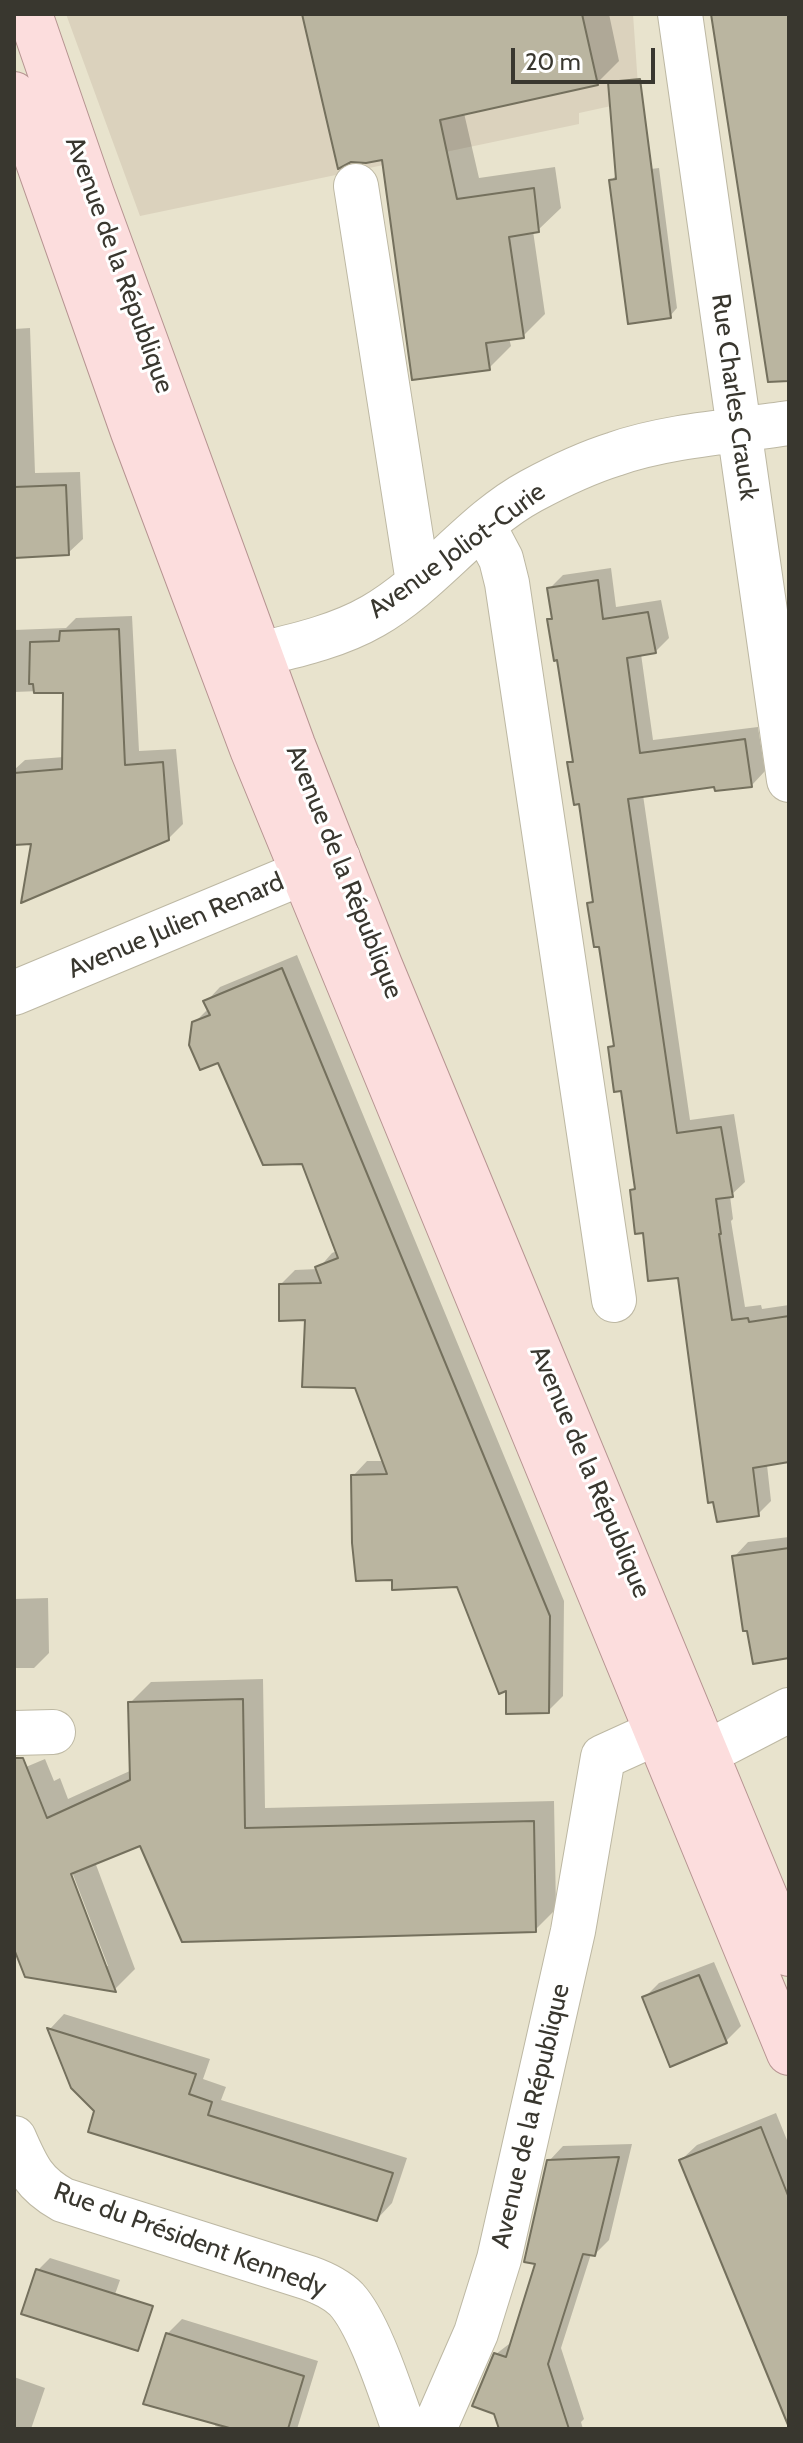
<!DOCTYPE html>
<meta charset="utf-8">
<style>
body{margin:0}
#map{position:relative;width:803px;height:2443px;overflow:hidden;background:#e8e3cd;font-family:Cabin,sans-serif}
canvas{display:block}
.frame{position:absolute;inset:0;border:16px solid #39372f;pointer-events:none}
.scale{position:absolute;left:511px;top:48px;width:144px;height:36px;box-sizing:border-box;border:4px solid #39372f;border-top:0;padding-left:10px;font-size:24px;line-height:28px;white-space:nowrap;color:#39372f;-webkit-text-stroke:6px #fff;paint-order:stroke}
</style>
<div id="map">
<canvas width="803" height="2443"></canvas>
<div class="frame"></div>
<div class="scale">20 m</div>
</div>
<script>
const context = document.querySelector('canvas').getContext('2d');
context.lineJoin = 'round';
function paint(path, color) { context.fillStyle = color; context.fill(path, 'evenodd'); }
function trace(path, color, width, dash) { context.strokeStyle = color; context.lineWidth = width; context.lineCap = dash ? 'butt' : 'round'; context.setLineDash(dash || []); context.stroke(path); }
function write(font, color, halo, rows, align = 'center') {
  context.font = font + ' Cabin,sans-serif'; context.lineWidth = 6; context.setLineDash([]); context.textBaseline = 'middle'; context.strokeStyle = halo; context.fillStyle = color; for (const [text, x, y, turn = 0] of rows) {
    context.save(); context.translate(x, y); context.rotate((+turn || 0) * Math.PI / 180); context.textAlign = isNaN(turn) ? turn : align; if (halo) context.strokeText(text, 0, 0); context.fillText(text, 0, 0); context.restore();
  }
}
paint(new Path2D(`
 M66,14H633L639,100L579,113V124L140,216Z`), '#dbd2bd');
paint(new Path2D(`
 M304,14H609L619,61L597,83L464,113L479,178L555,167L561,208L538,230L533,231L545,314L523,336L509,338L511,346L489,368L384,157Z
 M659,168L677,308L670,316L611,181L618,173Z
 M30,328L35,473L80,472L83,539L68,553L14,556V329Z
 M611,568L616,607L661,600L669,638L655,652L641,654L653,740L758,727L765,771L752,785H716L643,795L690,1120L734,1114L745,1182L730,1196L733,1219L731,1221L745,1307L761,1305L762,1309L789,1305V1462L767,1465L771,1501L758,1514L680,1276L645,1230L632,1191L636,1186L623,1089L610,1048L615,1042L601,945L589,904L594,898L580,802L569,763L574,758L559,658L549,620L554,615L550,588L563,575Z
 M132,616L139,751L176,749L183,824L168,839L33,842L14,814V770L25,760L64,757L65,690L14,692V630L66,628L76,618Z
 M297,955L564,1601L563,1696L548,1711L508,1688L458,1585L394,1578L353,1476L367,1461H385L357,1386L281,1284L295,1270L318,1269L332,1253L337,1251L303,1162L219,1060L194,1023L209,1008L206,1002L220,987Z
 M789,1537V1656L734,1557L748,1542Z
 M48,1598L49,1653L34,1668H14V1599Z
 M263,1679L265,1808L554,1801L556,1909L535,1930L141,1843L95,1862L135,1969L115,1989L14,1944V1772L45,1759L54,1781L60,1778L68,1799L132,1770L130,1703L151,1682ZM69,1864L108,1966H104L66,1865Z
 M714,1962L741,2026L726,2041L644,1998L659,1983Z
 M64,2014L210,2059L203,2079L226,2087L221,2100L407,2158L392,2203L377,2219L96,2110L73,2087L50,2029Z
 M776,2113L789,2145V2423L681,2160L697,2145Z
 M632,2144L609,2240L595,2254H591L561,2348L584,2419L581,2422L583,2429H501L496,2354L513,2341L537,2263L549,2161L563,2146Z
 M50,2258L120,2280L105,2323L38,2270Z
 M182,2319L318,2361L297,2429H225L215,2426L216,2422L167,2334Z
 M14,2377L45,2388L31,2429H14Z`), '#0003');
const building = new Path2D(`
 M302,14H582L598,85L440,120L457,199L534,188L539,232L509,237L524,338L486,343L490,370L412,380L382,160L366,163L351,162L338,169Z
 M711,14H789V381L768,382Z
 M640,79L671,318L628,324L609,180L616,179L608,82Z
 M66,485L69,555L14,558V487Z
 M598,580L603,619L648,612L656,653L627,658L640,753L745,739L752,787L715,791L714,787L628,799L677,1133L721,1127L733,1197L716,1199L721,1234H719L732,1320L748,1318L749,1322L789,1316V1462L753,1468L759,1516L717,1522L713,1502L708,1503L678,1278L648,1281L643,1233L635,1234L630,1190L635,1189L621,1091L614,1092L608,1047L614,1046L599,947H594L587,903L593,902L579,804L574,805L567,762H573L557,660L554,661L547,619H552L547,588Z
 M119,629L125,765L163,762L169,840L21,903L31,844L14,845V773L62,769L63,693H34L33,684H29L30,642L59,641L60,631Z
 M282,968L550,1616L549,1713L506,1714V1691L499,1694L457,1587L392,1590V1580L356,1581L352,1543L351,1475L387,1474L355,1388L302,1387L305,1320L279,1321V1284L321,1283L315,1267L338,1258L302,1164L263,1165L218,1063L200,1070L189,1045L192,1022L210,1015L203,1001Z
 M789,1548V1658L753,1664L747,1631H743L732,1556Z
 M243,1699L245,1828L534,1821L536,1932L182,1942L140,1846L71,1874L116,1992L25,1977L14,1949V1758H23L47,1818L130,1780L128,1702Z
 M699,1975L727,2043L670,2067L642,1997Z
 M47,2028L196,2074L189,2094L212,2102L208,2115L393,2173L377,2221L88,2132L94,2111L71,2088Z
 M761,2127L789,2198L788,2425L679,2160Z
 M619,2157L595,2256L583,2254L548,2364L569,2429H499L494,2414L472,2406L494,2353L506,2357L535,2264L524,2262L547,2160Z
 M36,2269L153,2306L138,2351L21,2314Z
 M166,2333L304,2376L288,2429H233L143,2404Z`);
paint(building, '#bab5a0');
trace(building, '#74705d', 2);
const street = new Path2D(`
 M680,14L789,780
 M356,186L418,582
 M483,525L501,559L507,583L614,1300
 M222,664C271,650 328,642 373,616C431,583 472,523 531,491C557,477 586,463 615,454C665,436 735,431 789,423
 M14,993L338,858
 M14,1733L53,1732
 M672,1766L706,1753L789,1710
 M14,2138C27,2168 34,2184 63,2200L309,2278C323,2283 336,2289 346,2299C370,2325 391,2394 404,2429
 M434,2429L476,2333L499,2259L573,1931L603,1757L691,1717`);
const primary = new Path2D(`
 M30,14L92,194L293,745L380,965L789,1954
 M14,94L133,432L252,749L789,2053`);
trace(street, '#bdb8a3', 46);
trace(primary, '#b69491', 46);
trace(street, '#fff', 44);
trace(primary, '#fcdddd', 44);
write('26px', '#39372f', '#fff', [
 ["Avenue de la République",119,265,70],
 ["Rue Charles Crauck",734,397,82],
 ["Avenue Joliot-Curie",457,551,-36],
 ["Avenue de la République",344,872,68],
 ["Avenue Julien Renard",176,926,-23],
 ["Avenue de la République",590,1472,67],
 ["Avenue de la République",531,2116,-77],
 ["Rue du Président Kennedy",190,2240,20]
]);
</script>
